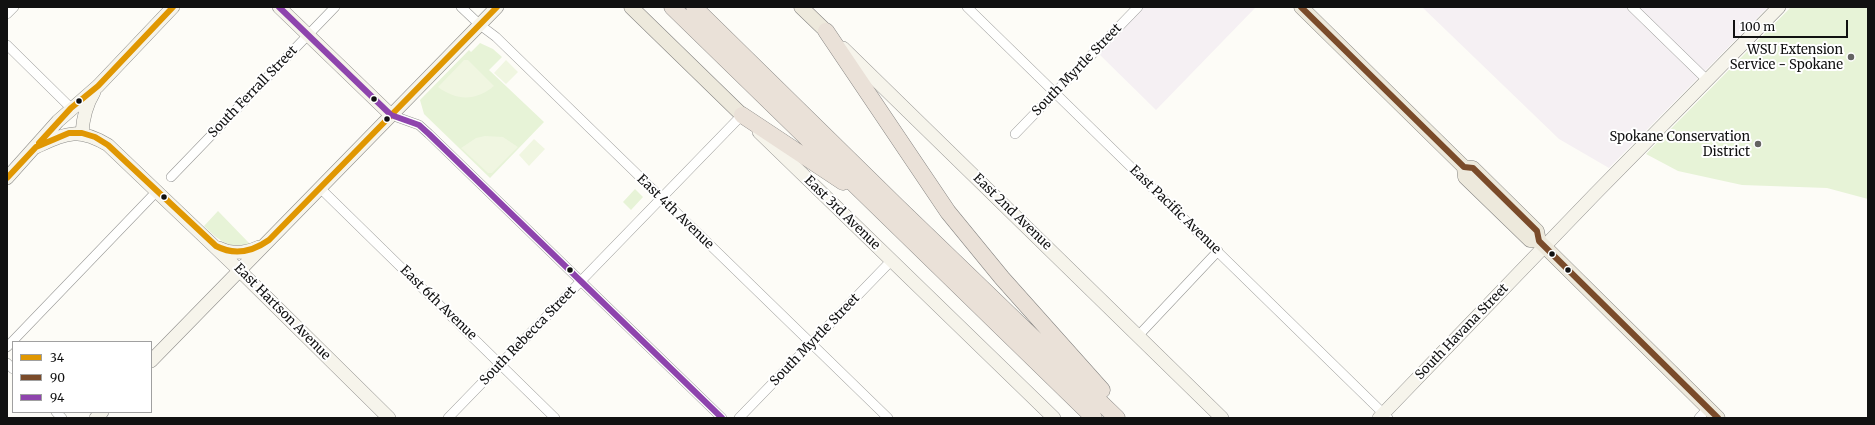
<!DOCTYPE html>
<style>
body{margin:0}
#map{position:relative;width:1875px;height:425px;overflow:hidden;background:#fdfcf7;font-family:Merriweather,serif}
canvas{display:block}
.frame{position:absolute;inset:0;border:8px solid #111;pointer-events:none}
.legend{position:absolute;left:12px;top:341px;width:140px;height:72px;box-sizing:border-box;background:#fff;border:1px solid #a0a0a0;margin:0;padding:5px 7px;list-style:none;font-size:12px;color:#111}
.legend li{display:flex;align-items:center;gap:8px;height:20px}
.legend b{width:20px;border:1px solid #a0a0a0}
.scale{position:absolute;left:1733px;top:20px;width:115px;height:18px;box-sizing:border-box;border:2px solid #111;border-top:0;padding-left:5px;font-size:12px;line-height:14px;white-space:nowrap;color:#111;-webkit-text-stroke:3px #fff;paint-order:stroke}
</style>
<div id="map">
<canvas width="1875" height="425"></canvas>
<div class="frame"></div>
<ul class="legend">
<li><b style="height:5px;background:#e09702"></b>34</li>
<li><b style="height:5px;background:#7a4b2a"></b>90</li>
<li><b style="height:5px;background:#8e44ad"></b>94</li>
</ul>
<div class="scale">100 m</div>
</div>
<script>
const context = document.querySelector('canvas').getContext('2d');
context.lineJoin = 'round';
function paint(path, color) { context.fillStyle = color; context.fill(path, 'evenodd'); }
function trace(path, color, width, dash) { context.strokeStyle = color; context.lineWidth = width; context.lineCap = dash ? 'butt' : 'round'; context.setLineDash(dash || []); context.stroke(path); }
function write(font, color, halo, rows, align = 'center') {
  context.font = font + ' Merriweather,serif'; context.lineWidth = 4; context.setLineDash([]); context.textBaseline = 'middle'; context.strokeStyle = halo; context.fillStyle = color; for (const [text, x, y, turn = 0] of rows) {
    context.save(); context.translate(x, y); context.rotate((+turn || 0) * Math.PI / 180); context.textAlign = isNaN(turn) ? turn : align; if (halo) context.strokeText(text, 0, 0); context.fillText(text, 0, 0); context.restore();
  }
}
paint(new Path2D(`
 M1144,7H1256L1156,110L1099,54Z
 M1422,7H1768L1609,168L1559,139Z`), '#f5f0f3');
paint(new Path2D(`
 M1791,7H1868V199L1827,188L1742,185L1678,171L1646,154Z
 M480,43L493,49L502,57L489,70L544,122L490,178L424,114L420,100L469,50L471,52Z
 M635,189L643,197L631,210L623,202Z
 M218,211L250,244C230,250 218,240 204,226Z`), '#e7f3d7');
paint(new Path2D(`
 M464,60H468L494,86C476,101 457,101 438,87Z
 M506,60L518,72L506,84L494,73Z
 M485,136L503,137L518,147L492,173H488L461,148L476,138Z
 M534,139L545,149L529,166L519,155Z`), '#f0f6e1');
const street = new Path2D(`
 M461,7L480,25L496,37L888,418
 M967,7L1388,418
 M1632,7L1707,80
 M7,14L14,7
 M7,45L71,108
 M391,115L419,125L429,134L722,418
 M1015,134L1138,7
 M171,177L335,7
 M320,188L555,418
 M1138,336L1218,251
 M7,347L157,191
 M7,363L13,369
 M56,412L62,418
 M448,418L742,115
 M739,418L891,261
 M1699,418L1708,408`);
const secondary = new Path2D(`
 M279,7L391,115
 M843,48L1222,418
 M759,132L1054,418
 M82,133C83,117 86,105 94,92
 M36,147C67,133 77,127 108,145L239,270L389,418
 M7,178L58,121L98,86L173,7
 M219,248C233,255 246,253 259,247
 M151,361L497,7
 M96,418L102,412
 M1379,418L1595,194L1779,7`);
const primary = new Path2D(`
 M631,7L742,115
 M801,7L826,31
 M1301,7L1464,167L1473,168L1537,231L1539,241L1718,418
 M1464,167L1465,177L1530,240L1539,241`);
const highway = new Path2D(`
 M672,7L1094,418
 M694,7L898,207L1117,418
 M826,31L948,212L1002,278L1102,390
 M742,115L843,182`);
trace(street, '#979795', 10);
trace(secondary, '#8e8d8b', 14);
trace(primary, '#858482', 15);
trace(highway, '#858482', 17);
trace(street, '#fffffe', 9);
trace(secondary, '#f6f4eb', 13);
trace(primary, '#ede9dc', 14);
trace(highway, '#eae1d8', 16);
trace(new Path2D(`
 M39,143L71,108L98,86L173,7
 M7,178L36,147L69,133H82L95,137L108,145L216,246C235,256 252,252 269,240L497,7`), '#e09702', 6);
trace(new Path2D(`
 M1301,7L1464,167L1473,168L1537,231L1539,241L1718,418`), '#7a4b2a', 6);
trace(new Path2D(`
 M279,7L391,115L419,125L429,134L722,418`), '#8e44ad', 6);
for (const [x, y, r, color] of [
 [1851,57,4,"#646362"],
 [374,99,3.5,"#111"],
 [79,101,3.5,"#111"],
 [387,119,3.5,"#111"],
 [1758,144,4,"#646362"],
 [164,197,3.5,"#111"],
 [1552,254,3.5,"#111"],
 [570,270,3.5,"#111"],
 [1568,270,3.5,"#111"]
]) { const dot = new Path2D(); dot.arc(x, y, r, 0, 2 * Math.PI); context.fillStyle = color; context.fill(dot); trace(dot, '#fff', 1.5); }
write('13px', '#111', '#fff', [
 ["WSU Extension",1843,50],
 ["Service - Spokane",1843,65],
 ["Spokane Conservation",1750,137],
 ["District",1750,152]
], 'right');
write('13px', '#111', '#fff', [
 ["South Myrtle Street",1077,70,-46],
 ["South Ferrall Street",253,92,-46],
 ["East Pacific Avenue",1175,210,44],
 ["East 4th Avenue",675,212,44],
 ["East 2nd Avenue",1012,212,44],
 ["East 3rd Avenue",842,213,44],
 ["East 6th Avenue",438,303,44],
 ["East Hartson Avenue",282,312,45],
 ["South Havana Street",1462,332,-46],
 ["South Rebecca Street",528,336,-46],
 ["South Myrtle Street",815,340,-46]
]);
</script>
